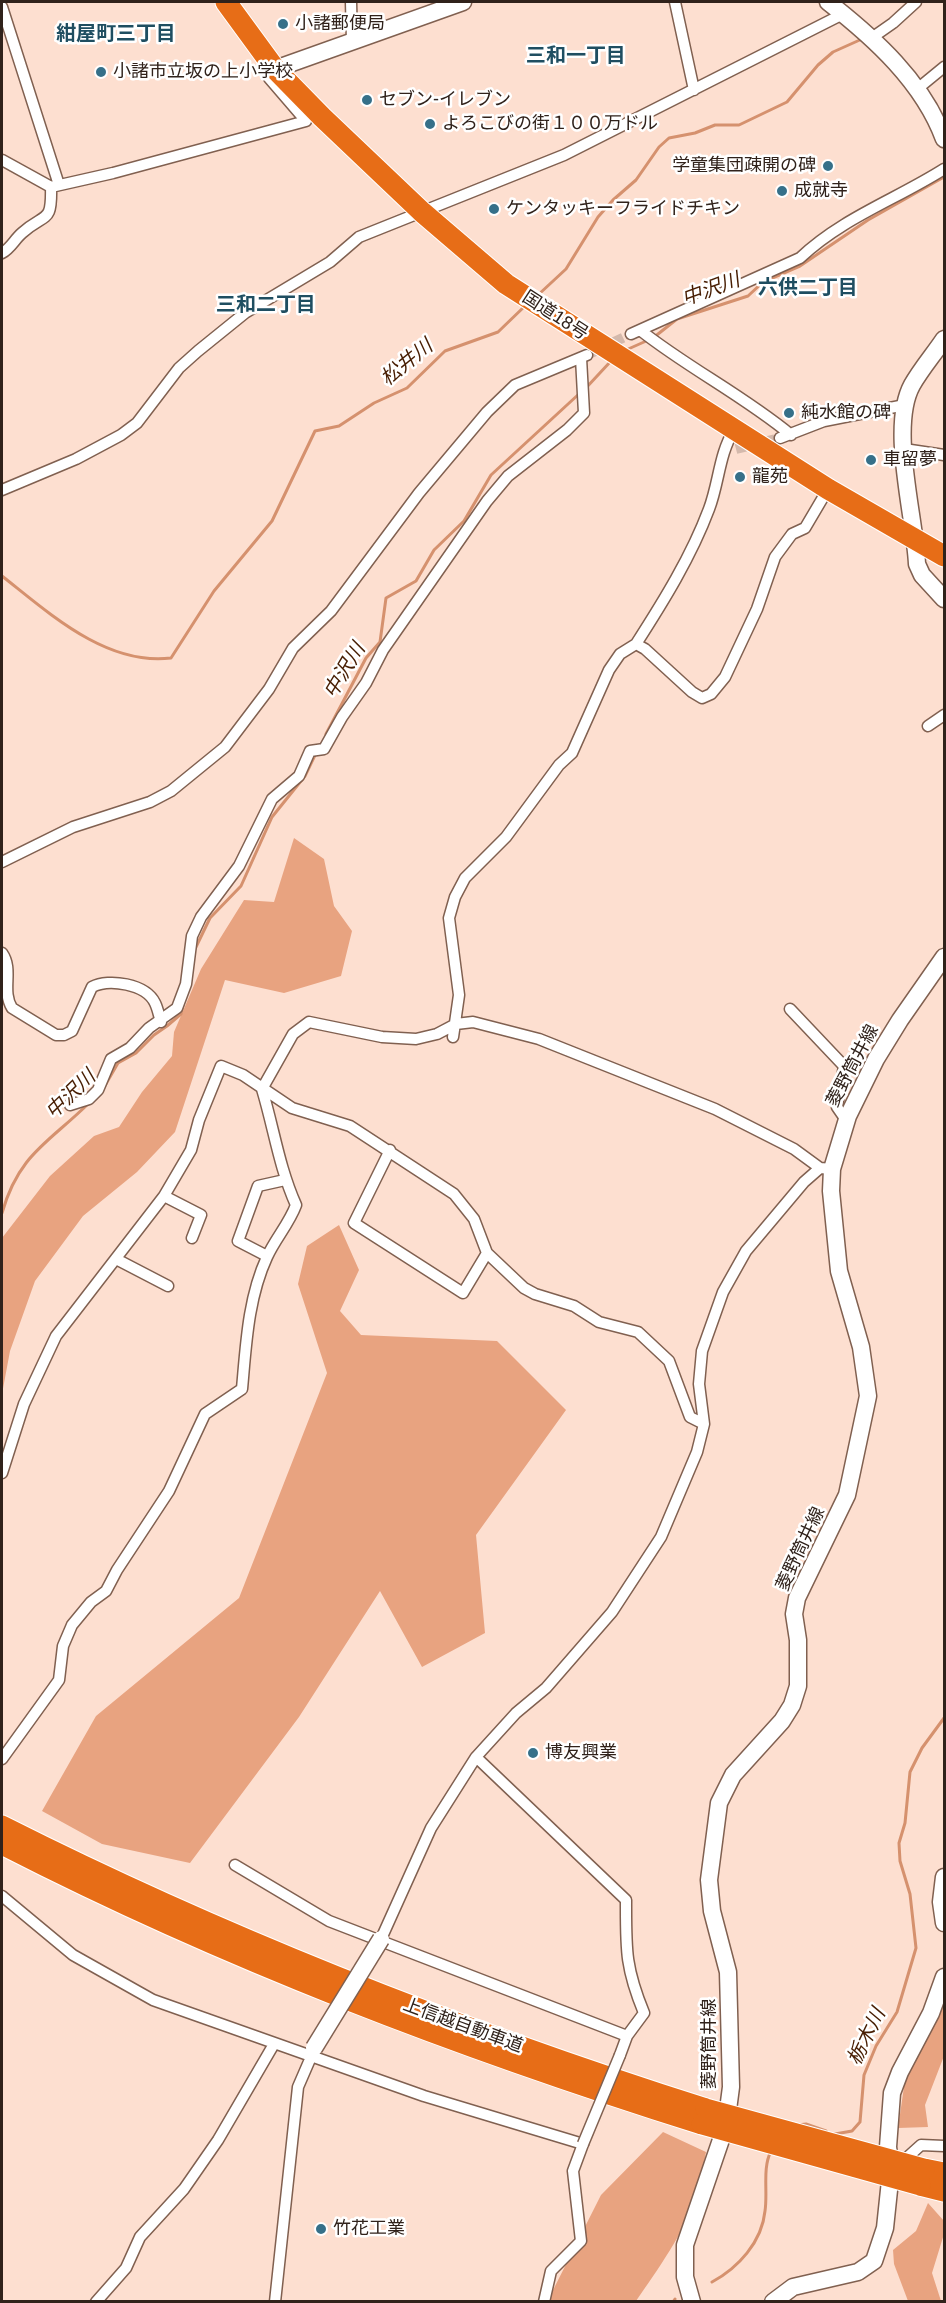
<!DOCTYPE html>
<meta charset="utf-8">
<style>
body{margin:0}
#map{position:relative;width:946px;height:2303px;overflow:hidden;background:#fddfd0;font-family:Arial,sans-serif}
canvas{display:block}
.frame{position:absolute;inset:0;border:3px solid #30221b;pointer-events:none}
</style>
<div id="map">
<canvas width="946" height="2303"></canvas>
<div class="frame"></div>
</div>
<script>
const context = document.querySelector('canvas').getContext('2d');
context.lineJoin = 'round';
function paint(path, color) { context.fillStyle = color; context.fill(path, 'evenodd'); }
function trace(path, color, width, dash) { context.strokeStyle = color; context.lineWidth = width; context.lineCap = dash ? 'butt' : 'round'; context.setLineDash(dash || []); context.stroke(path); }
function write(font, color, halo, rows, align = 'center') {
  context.font = font + ' Arial,"Noto Sans JP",sans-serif'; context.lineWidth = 5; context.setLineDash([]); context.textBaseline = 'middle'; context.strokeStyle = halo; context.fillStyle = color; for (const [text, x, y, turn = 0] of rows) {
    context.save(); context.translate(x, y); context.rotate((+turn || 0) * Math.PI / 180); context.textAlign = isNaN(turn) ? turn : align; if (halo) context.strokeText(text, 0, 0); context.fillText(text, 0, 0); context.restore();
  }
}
paint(new Path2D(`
 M294,838L324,859L334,906L352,931L341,976L284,993L225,980L175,1132L137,1172L83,1216L35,1281L10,1351L2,1394V1238L50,1176L94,1136L119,1127L142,1092L172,1056L174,1032L201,969L244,900L274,902Z
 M339,1225L359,1270L340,1311L361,1335L497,1341L566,1410L476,1535L485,1633L422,1667L380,1591L299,1717L190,1863L102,1844L42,1811L96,1716L239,1598L327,1373L298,1284L307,1246Z
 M944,2003V2056L925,2105L928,2127L898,2128L905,2080Z
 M663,2132L706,2152C703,2167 702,2183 697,2197C684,2232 657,2271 636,2301L547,2302L601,2195Z
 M928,2203L944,2221V2234L932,2273L941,2301H908L894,2264L893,2250L916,2231Z`), '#e8a380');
trace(new Path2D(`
 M538,295L566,269L598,217L613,200L636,180L659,147L669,138L695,133L715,125H739L787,102L818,65L833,52L862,39
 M626,350L653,338L677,319L748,296L763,282L800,266L868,220L944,177
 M585,389L611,361
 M2,576C49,613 106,666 171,658L214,591L272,521L315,431L339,426L374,403L407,388L445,351L498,332L526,305
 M326,734L366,658L380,642L386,598L416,581L434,550L464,521L491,475L580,393
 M195,949L210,918L241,886L272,817L305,776L316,753
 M103,1089L118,1063L136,1053L154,1035L167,1026L181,1014L183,1005
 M2,1213C19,1153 50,1142 90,1102
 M798,2125L806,2124L826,2131
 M835,2134L852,2131L860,2122L864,2075L876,2046L897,2012L916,1948L910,1894L900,1861L899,1843L905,1823L910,1772L922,1748L944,1718
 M712,2282C738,2268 762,2242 765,2211C768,2191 762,2169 771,2151
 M673,2302L675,2299`), '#d5916e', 3);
trace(new Path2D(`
 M587,355L631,334
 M736,449L788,436`), '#d4b9ac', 10, [10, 5]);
const street = new Path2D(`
 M351,2L352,41
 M675,2L694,90
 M2,7L59,185
 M873,37L893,23L916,2
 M916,90L944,67
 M2,160L51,187L113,173L306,121L269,78L275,69
 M2,253C11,248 14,240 22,233C45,212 52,225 51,187
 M640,330C688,368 744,396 791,435
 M631,334L800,258C842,218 897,199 944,169
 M780,438L824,421L905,405
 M904,449L944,455
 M2,490L76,459L121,435L137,423L179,368L198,351L245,313L330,262L359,237L564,155L843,14
 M636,644C663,602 691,557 709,509C719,483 719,454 734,430
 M928,726L944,715
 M2,862L73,827L150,802L171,791L225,747L269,689L293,648L331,611L419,493L487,412L515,385L587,355
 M2,953C14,970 1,990 12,1008L56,1035H64L72,1031L92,987C109,978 146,984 155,1003C158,1009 159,1016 161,1022
 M790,1009L844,1066L837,1107L846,1120
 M453,1037L459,995L449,918L455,897L465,878L506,837L559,765L572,753L609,670L620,654L636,644L645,649L692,692L702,698L711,694L725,677L757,609L775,557L792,534L805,528L828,489
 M70,1105L89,1099L98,1090L111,1059L130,1048L149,1028L177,1008L186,984L192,936L201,917L239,866L272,799L299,776L310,751L324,749L342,717L366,683L383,650L487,501L508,476L567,430L584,413L581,358
 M390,1150L354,1223L463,1293L487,1253
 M164,1196L201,1215L192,1238
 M267,1256L238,1241L258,1186L285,1180
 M116,1259L168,1286
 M2,1473L24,1404L56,1336L164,1196L191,1150L199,1120L221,1066L243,1075L292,1108L350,1126L454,1194L474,1219L487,1253L524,1288L535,1294L574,1306L599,1322L638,1332L669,1361L690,1417L704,1424
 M476,1757L626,1900C626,1949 625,1967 644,2013L627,2036L620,2055
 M2,1759L59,1680L63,1646L72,1625L91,1602L106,1591L117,1570L169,1491L205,1414L242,1389C246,1345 248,1298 267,1257C275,1239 289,1224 296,1205C279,1167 274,1129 262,1089L293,1034L309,1022L382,1037L416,1039L437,1034L456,1024L473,1022L539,1039L715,1109L794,1149L820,1168L832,1169
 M235,1865L329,1921L627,2036
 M2,1896L73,1955L153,2000L424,2096L583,2144L573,2171L581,2241L551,2271L544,2302
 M381,1939L431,1828L476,1757L516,1713L546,1688L612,1612L661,1537L697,1452L704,1424L699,1384L702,1351L723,1292L746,1251L804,1182L820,1168
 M901,2163L921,2145L944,2146
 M96,2302L126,2268L140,2237L184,2189L218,2140L274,2044
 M275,2302L298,2087L311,2057`);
const secondary = new Path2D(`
 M828,2C874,38 923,82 944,139
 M275,69L463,2
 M944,339C934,354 921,369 912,385C889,427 915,517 917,564L922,575L944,599
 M944,1877L941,1902L944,1923
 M692,2302L685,2277V2245L726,2125L731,2087L728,1972L712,1911L709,1880L719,1803L733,1775L782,1721L792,1705L798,1686V1640L794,1614L797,1598L847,1495L868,1396L861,1347L839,1271L831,1191L832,1169L848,1116L876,1059L900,1020L944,957
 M773,2302L793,2287L858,2272L874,2261L885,2228L891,2171L888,2147L892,2093L900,2072L931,2013L944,1977`);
const highway = new Path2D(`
 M226,2L275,69L322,117L422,212L506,284L828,489L944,556
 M2,1826C228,1940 464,2032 706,2109
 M2,1844C226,1959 461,2048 702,2124
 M924,2169L944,2173
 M920,2185L944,2191`);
trace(street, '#806050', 13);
trace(secondary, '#806050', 19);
trace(highway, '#fff', 23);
trace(street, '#fff', 10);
trace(secondary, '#fff', 16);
trace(highway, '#e76d17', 21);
const streetBridge = new Path2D(`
 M583,2144L620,2055`);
const secondaryBridge = new Path2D(`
 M314,2048L381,1939`);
const highwayBridge = new Path2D(`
 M706,2109L924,2169
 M702,2124L920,2185`);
trace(streetBridge, '#806050', 13, []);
trace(secondaryBridge, '#806050', 19, []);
trace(highwayBridge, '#fff', 23, []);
trace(streetBridge, '#fff', 10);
trace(secondaryBridge, '#fff', 16);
trace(highwayBridge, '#e76d17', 21);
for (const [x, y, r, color] of [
 [283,24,6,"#367089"],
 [101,72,6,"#367089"],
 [367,100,6,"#367089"],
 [430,124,6,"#367089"],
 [828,166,6,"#367089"],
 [782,191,6,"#367089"],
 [494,209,6,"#367089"],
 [789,413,6,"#367089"],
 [871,460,6,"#367089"],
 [740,477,6,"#367089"],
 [533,1753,6,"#367089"],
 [321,2229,6,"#367089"]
]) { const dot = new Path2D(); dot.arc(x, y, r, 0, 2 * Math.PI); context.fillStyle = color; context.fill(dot); trace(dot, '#fff', 2); }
write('18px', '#30221b', '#fff', [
 ["小諸郵便局",295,24],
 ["小諸市立坂の上小学校",113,72],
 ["セブン-イレブン",379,100],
 ["よろこびの街１００万ドル",442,124],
 ["学童集団疎開の碑",816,166,"right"],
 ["成就寺",794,191],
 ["ケンタッキーフライドチキン",506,209],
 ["純水館の碑",801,413],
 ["車留夢",883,460],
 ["龍苑",752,477],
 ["博友興業",545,1753],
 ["竹花工業",333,2229]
], 'left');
write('18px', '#30221b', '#fff', [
 ["国道18号",555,316,33],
 ["菱野筒井線",853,1066,-62],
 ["菱野筒井線",801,1549,-65],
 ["上信越自動車道",463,2026,20],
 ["菱野筒井線",710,2044,-90]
]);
write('bold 20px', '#1f4e61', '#fff', [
 ["紺屋町三丁目",116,34],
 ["三和一丁目",576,56],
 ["六供二丁目",808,288],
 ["三和二丁目",266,305]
]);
write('italic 20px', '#471d02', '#fff', [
 ["中沢川",711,290,-20],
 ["松井川",407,363,-39],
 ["中沢川",345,671,-59],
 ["中沢川",71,1095,-44],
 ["栃木川",867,2037,-64]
]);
</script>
